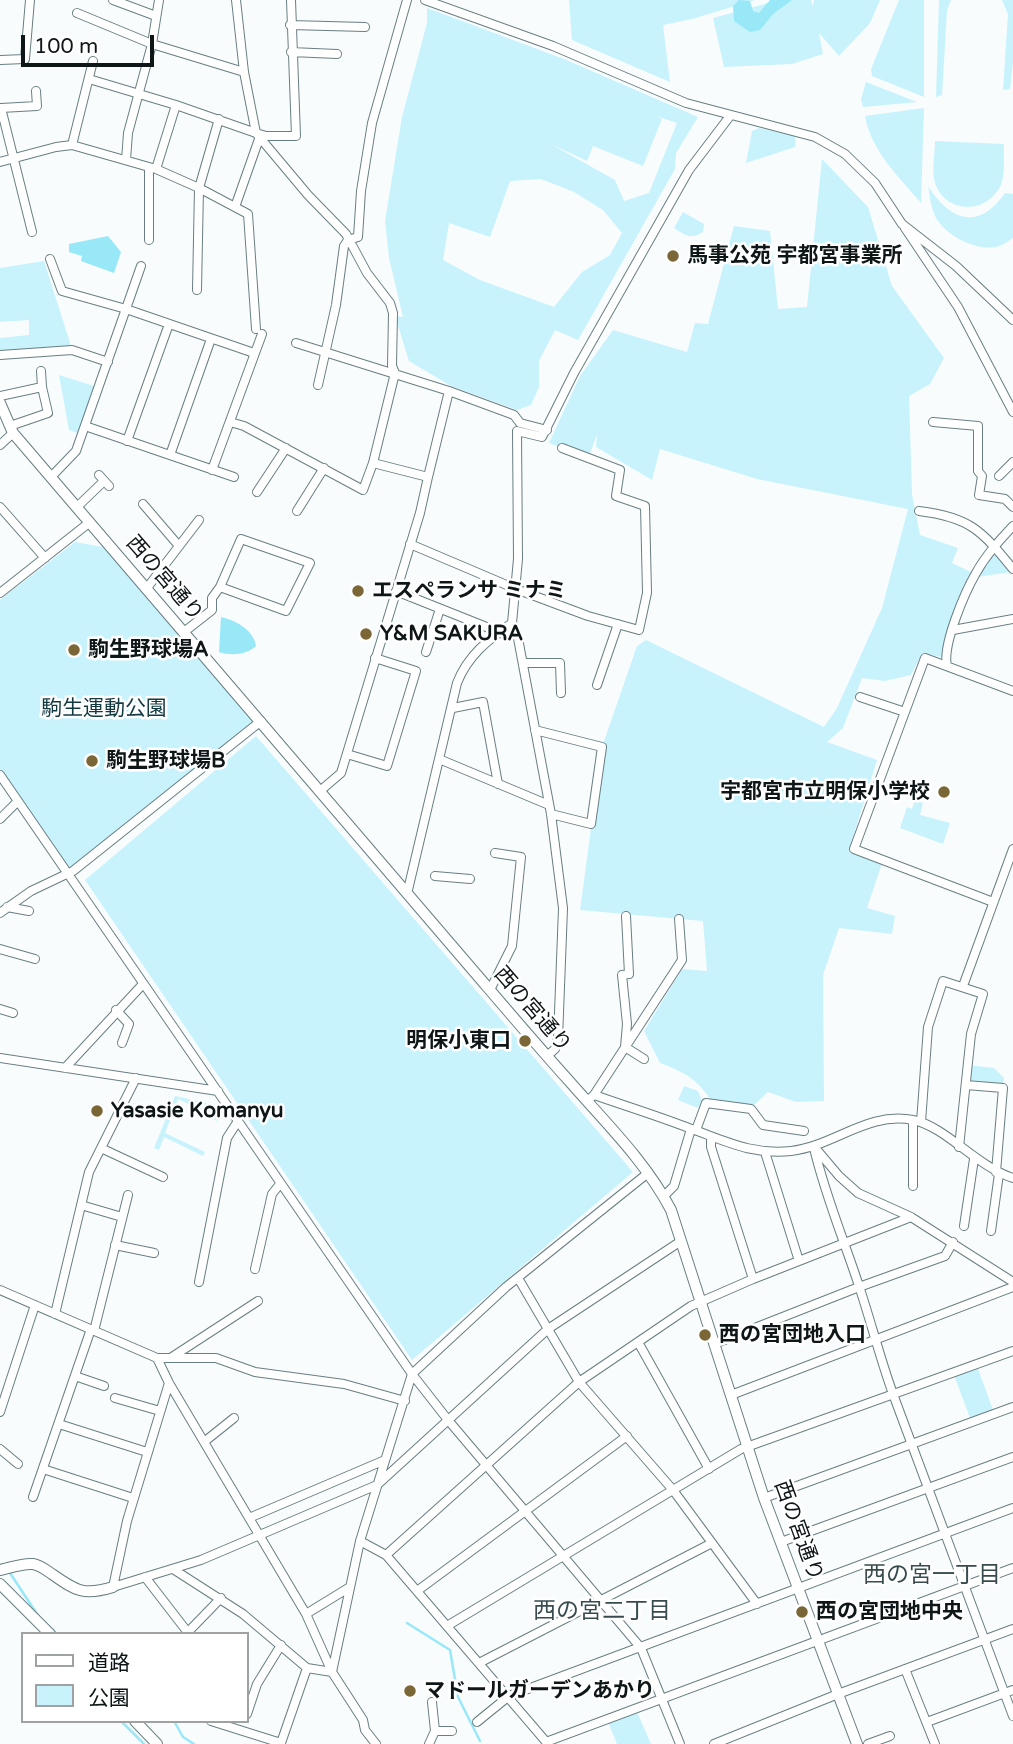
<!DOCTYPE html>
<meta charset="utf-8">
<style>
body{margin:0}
#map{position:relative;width:1013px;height:1744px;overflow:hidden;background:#f8fcfd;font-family:"Varela Round","Noto Sans JP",sans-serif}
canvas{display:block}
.legend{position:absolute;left:21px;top:1632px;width:228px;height:91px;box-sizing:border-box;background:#fff;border:2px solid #9fa2a3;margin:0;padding:9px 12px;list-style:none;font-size:21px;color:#0e1618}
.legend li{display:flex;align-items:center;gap:14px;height:35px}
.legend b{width:35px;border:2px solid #9fa2a3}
.scale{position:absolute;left:21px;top:35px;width:133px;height:32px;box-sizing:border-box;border:4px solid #0e1618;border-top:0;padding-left:9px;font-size:21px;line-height:24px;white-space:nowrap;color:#0e1618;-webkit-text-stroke:5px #fff;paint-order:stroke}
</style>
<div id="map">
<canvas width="1013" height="1744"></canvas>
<ul class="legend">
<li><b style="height:9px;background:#fff"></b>道路</li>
<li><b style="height:19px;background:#c8f3fd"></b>公園</li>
</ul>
<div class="scale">100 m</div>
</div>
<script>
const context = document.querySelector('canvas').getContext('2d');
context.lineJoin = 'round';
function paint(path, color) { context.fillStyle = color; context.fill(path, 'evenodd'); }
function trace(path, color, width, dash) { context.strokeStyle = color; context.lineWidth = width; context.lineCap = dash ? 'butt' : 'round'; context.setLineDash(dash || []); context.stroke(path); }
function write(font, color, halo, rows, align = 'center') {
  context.font = font + ' "Varela Round","Noto Sans JP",sans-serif'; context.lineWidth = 5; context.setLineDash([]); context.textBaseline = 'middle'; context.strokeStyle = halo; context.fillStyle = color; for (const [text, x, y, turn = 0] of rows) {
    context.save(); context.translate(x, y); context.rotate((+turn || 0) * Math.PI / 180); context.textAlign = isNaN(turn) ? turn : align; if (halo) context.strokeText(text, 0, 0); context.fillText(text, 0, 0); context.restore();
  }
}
paint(new Path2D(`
 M569,0H755L692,19L663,25L670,82L572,40Z
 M779,0H811L813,7L814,0H880L870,23L839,56L819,33L823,54L792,64L724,67L713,18Z
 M899,0H924V97L872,76L871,69Z
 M939,0H951L947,11L942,95L936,97Z
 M1002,0H1013V62L1010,89L1003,90L1008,14Z
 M427,8L564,59L698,117L676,153L675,169L578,340L555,330L539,361V387L531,405L517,410L451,386L409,361L395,316L403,317L389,258L385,221L402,117L427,23ZM656,116L677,123L649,193L624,201L615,180L551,144L587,161L593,146L643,166L662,119ZM541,179L574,192L603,210L622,233L610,255L582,272L554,307L480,280L443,260L449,223L490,237L510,181Z
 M866,82L917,102L863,107L861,99Z
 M924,108L921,203C899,177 871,151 865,116Z
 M759,128L795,136V147L746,163L752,131Z
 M935,141L1004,144C1003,156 1006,176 1000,187C983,217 941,212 934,179C932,168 935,153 935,141Z
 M822,159L868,207L892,286L944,358L930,384L909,396L912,494L920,535L958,548L952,563L975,574L945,658L922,653L911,675L885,681L862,678L843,728L827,742L877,760L849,850L882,863L867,908L895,916L892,934L839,928L823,975L824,1101L796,1102L768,1092L754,1105L712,1102C698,1079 684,1072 660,1063L644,1031L682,969L707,971L703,921L580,910L602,747L637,646L646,640L824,727L837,708L882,608L908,509L757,479L660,449L652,480L596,447L597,435L588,458L549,443L580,376L613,330L687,352L695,323L708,324L734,226L770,231L778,309L807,307Z
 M928,186C950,221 979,231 1005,193L1013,194V238C1009,240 1004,245 999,246C979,253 946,236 936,218C931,208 930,197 928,186Z
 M683,212L704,224L703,232C691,240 685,235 674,228Z
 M44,261L71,346L0,352V338L29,335V320L0,322V268Z
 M59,375L94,386L78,433L69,430Z
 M75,542L103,547L254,721L69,870L0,769V600Z
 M991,555H996L1011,572L977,577Z
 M256,736L633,1172L412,1360L85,880Z
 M915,800L923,803L920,815L950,823L943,844L900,828L907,807L912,809Z
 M968,1065L994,1068L1004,1078L1003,1088L966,1085Z
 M684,1086L698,1091L702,1101L698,1108L678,1100Z
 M175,1096L221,1106L223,1112L217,1121L214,1119L215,1116L178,1099L165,1133L205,1152L203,1156L164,1137L159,1150L154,1148Z
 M977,1366L993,1410L970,1418L954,1375Z
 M637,1712L651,1744H617L608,1722Z`), '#c8f3fd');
paint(new Path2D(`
 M739,0L750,1L753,11L759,13L770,0H792L773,14L760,30L750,32L734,21L733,6Z
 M108,236L121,252L114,273L81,261L82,256L69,252V244Z
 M221,617C235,620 254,630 256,646C246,655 231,656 219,652Z`), '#98e8f8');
trace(new Path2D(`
 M8,1570L39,1617
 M44,1622L57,1634
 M407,1623L450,1650L458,1697L480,1741
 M121,1721L144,1744
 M174,1721L183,1737L194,1744`), '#98e8f8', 2.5);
const minor = new Path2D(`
 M113,0L156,16
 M236,0L244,72L256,133L308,195L346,234L367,273L390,303L393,313L392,366L395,373L373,463L428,477L420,513L341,773L320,791
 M425,0L553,46L686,103L815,137L845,154L875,183L902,224L956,266L1013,320
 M77,13L152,44L244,72
 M290,25L365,27
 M291,52L337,54
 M0,60L25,59L30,0
 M89,79L176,105L256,133L266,136H296L291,0
 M72,145L93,61
 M126,160L128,133L152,44L159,0
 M0,162L56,147L72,145L156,169L199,188L248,214L256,329
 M149,167V240
 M156,169L176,105
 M235,207L259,139
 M905,228L958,307L1013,412
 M32,232L1,108L37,106L36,91
 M50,259L62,291L126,309L254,353
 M197,290L199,188L219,119
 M296,343L449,391L514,415L520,423L547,430
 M0,355L72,350L108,362
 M41,371L42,387
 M318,385L336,305L344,246L348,240L358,237L361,191L372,123L407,0
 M0,396L42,387L48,413L10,426
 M230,422L244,426L363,490L373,463
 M933,422L978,426V471L982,476L979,495L1005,499L1013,507
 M85,426L234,477
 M127,441L169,324
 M0,445L13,433
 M170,455L211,339
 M212,470L262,334
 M99,475L109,486
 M999,476L1013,462
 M51,477L76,451L141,266
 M428,477L449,391
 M257,492L286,448
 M143,504L179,546
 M0,507L45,558
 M77,507L104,481
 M297,511L324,468
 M919,511C970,517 982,531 1013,569
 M410,544L516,589L588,616L639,630L647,593L645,506L616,496L620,470L562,448
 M147,588L199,520
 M396,591L499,632
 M0,593L90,522
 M953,630L1013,619
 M184,632L212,610V598L220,587L286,611L310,563L241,539L220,587
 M426,652L440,609
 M523,663H560L561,693
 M947,666C942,645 965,592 976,573C986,555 999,541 1013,526
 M597,685L618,624
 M860,697L905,712
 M453,708L483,702L498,784
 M535,730L602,747L591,824L551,814
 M347,754L387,766L416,671L375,658
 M439,759L549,805
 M0,775L412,1374L448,1420L641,1648L680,1744
 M0,819L18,801
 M435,876L470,879
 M407,894L457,683C468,655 488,640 512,623
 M993,902L854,849L925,658L1013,691
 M7,907L29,911
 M0,913L31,891L73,871L261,721
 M626,916L629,974L622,975L627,1024L625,1047L644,1059
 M0,949L35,959
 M963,986L1013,849
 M490,990L512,946L521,857L495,853
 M0,1009L13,1013
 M116,1010L129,1024L122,1043
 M547,1056L555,1049L558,1039L563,908L551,814L517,633L512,623L518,559L517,431L542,437L574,373L689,170L730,116
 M0,1058L218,1091
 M65,1068L143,984
 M966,1085L1003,1088L996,1172
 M594,1095L682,960L679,919
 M587,1101L594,1095C626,1106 658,1116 689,1128C726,1141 751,1155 791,1151C834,1146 868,1111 913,1120C945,1126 976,1166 1013,1178
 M913,1120V1186
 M921,1122L928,1027L943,981L983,994L971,1034L959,1147
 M696,1130L706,1103L751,1109L763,1125L804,1131
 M711,1137V1147L753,1279
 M814,1148C825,1195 844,1240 859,1286C871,1322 880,1358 893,1394L1013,1716
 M103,1149L163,1177
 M817,1150L839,1176L858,1193L911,1217L1013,1282
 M765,1152L799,1261
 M664,1196L674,1186L691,1129
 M81,1205L122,1217
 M964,1226L974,1159
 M991,1231L999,1174
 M115,1245L154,1253
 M255,1269L272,1194L280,1184
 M518,1278L579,1382L673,1490L757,1604
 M199,1282L227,1138L238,1121
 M0,1290L157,1358H216L255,1372L344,1384L405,1401
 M55,1314L89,1172L136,1078
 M94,1331L128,1195
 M638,1342L709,1469
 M714,1344L859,1287L945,1256L953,1242
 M172,1357L258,1301
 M157,1358L169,1383L306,1614L332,1672
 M75,1376L104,1386
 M169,1383L127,1521L113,1587L201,1560L377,1485L548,1329L681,1241
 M731,1395L1013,1287
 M115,1398L160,1411
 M0,1412L35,1305
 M59,1424L147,1452
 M204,1442L234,1418
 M0,1449L18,1464
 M43,1469L133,1498
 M33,1497L91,1329
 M764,1498L1013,1407
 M249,1518L385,1460
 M360,1541L386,1555L548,1744
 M781,1542L1013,1457
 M386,1555L579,1382L691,1306L753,1279L911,1217
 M173,1569L243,1614L307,1668L332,1672
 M145,1577L189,1634
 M417,1591L627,1436
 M306,1614L350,1587
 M447,1626L741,1449L1013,1351
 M188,1632L221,1598
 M479,1663L712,1543
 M905,1669L935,1744
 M247,1714L257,1684L281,1645
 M211,1721L281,1743L307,1668
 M477,1722L509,1696L1013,1508
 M927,1722L1013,1690
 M435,1731H452
 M546,1742L1013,1568
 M376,1744L365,1730L363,1720L332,1672L360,1541L412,1374L506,1287L648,1173
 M429,1744L435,1731L432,1702
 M714,1744L838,1694L1013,1629
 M868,1744L890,1736`);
const tertiary = new Path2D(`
 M0,403L13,433C163,606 310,781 459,954C496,997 532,1040 570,1082C605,1122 646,1162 671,1210L764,1498L857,1744
 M0,1570C10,1568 22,1563 33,1564C40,1565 46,1570 52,1574C76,1591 84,1596 113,1587
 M0,1584L50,1634
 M135,1721L157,1744`);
trace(minor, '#697e82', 10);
trace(tertiary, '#697e82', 12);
trace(minor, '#fff', 8);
trace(tertiary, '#fff', 10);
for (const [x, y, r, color] of [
 [673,256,7,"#7b6736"],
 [358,591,7,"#7b6736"],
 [366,634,7,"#7b6736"],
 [74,650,7,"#7b6736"],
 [92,761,7,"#7b6736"],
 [944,792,7,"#7b6736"],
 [525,1041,7,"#7b6736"],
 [97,1111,7,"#7b6736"],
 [705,1335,7,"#7b6736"],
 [802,1612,7,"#7b6736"],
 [410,1691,7,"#7b6736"]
]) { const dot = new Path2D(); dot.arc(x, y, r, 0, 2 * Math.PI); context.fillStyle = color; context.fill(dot); trace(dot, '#fff', 2.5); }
write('bold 21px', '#0e1618', '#fff', [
 ["馬事公苑 宇都宮事業所",687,256],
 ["エスペランサ ミナミ",372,591],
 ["Y&M SAKURA",380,634],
 ["駒生野球場A",88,650],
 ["駒生野球場B",106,761],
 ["宇都宮市立明保小学校",930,792,"right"],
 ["明保小東口",511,1041,"right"],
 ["Yasasie Komanyu",111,1111],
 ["西の宮団地入口",719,1335],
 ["西の宮団地中央",816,1612],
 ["マドールガーデンあかり",424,1691]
], 'left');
write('21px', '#0e1618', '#fff', [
 ["西の宮通り",164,579,49],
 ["西の宮通り",532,1010,49],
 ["西の宮通り",798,1531,70]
]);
write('21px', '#133940', '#fff', [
 ["駒生運動公園",104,709]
]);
write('23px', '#384c50', '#fff', [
 ["西の宮一丁目",932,1576],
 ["西の宮二丁目",602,1612]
]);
</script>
